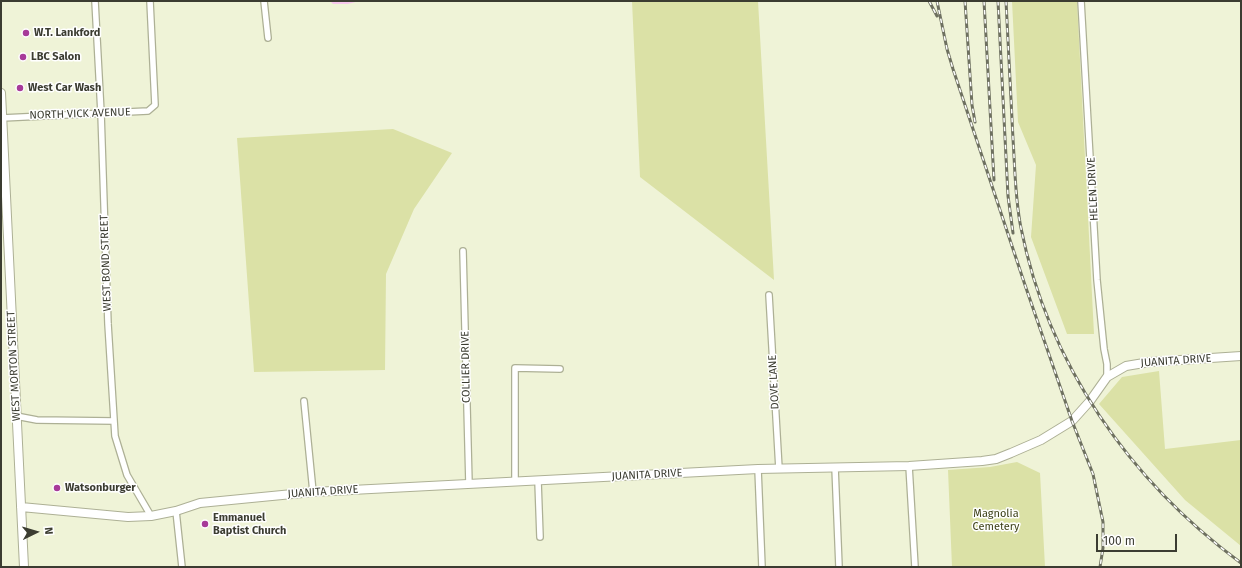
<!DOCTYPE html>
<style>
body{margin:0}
#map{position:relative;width:1242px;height:568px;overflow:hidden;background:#eff3d7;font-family:"Fira Sans",sans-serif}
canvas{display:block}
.frame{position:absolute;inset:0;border:2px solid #3b3c31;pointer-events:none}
.north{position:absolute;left:16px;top:512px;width:40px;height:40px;-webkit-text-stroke:3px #fff;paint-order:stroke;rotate:85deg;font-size:11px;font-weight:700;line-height:16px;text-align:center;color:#3b3c31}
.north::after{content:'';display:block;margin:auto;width:14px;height:18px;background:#3b3c31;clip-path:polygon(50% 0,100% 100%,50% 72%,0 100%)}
.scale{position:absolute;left:1096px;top:534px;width:81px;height:18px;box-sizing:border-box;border:2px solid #3b3c31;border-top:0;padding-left:5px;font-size:12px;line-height:14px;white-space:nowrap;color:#3b3c31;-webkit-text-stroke:3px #fff;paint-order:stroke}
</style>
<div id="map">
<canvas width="1242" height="568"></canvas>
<div class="frame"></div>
<div class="north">N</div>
<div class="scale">100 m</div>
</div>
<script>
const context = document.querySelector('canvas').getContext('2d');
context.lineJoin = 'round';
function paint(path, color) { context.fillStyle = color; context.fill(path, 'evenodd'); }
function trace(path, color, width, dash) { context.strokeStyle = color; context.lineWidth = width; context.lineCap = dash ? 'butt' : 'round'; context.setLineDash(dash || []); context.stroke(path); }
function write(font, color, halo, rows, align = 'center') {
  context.font = font + ' "Fira Sans",sans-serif'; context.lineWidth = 3; context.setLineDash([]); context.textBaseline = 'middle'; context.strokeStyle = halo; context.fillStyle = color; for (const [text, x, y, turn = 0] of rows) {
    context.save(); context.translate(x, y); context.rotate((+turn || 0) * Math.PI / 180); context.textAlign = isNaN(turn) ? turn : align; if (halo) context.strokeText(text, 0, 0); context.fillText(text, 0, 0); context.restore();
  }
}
paint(new Path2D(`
 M632,1H758L774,280L640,177Z
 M1012,1H1077L1094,334H1067L1031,237L1036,165L1018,122Z
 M393,129L452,153L414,209L386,274L385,370L254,372L237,138Z
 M1159,371L1165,449L1241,440V546L1185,500L1099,404L1122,377Z
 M1017,462L1040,473L1045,567H952L948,470L990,467Z`), '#dbe1a6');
paint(new Path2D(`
 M330,1H359L348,4H333Z`), '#f6c7ec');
const street = new Path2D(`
 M95,1L101,113L108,324L115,436L127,475L151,516
 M264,1L268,38
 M1081,1L1097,280L1104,349L1107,364V377
 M2,118L148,111L155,105L150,1
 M463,251L469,484
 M769,295L779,469
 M304,401L313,492
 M16,416L37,420L114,421
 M909,466L915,567
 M835,467L839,567
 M758,469L762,567
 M515,481V368L560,369
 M538,481L540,537
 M176,511L182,567`);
const secondary = new Path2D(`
 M1,93L24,567
 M21,507L128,517L151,516L176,511L200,503L313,492L758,469L909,466L982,461L996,459L1011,453L1041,440L1072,421L1090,401L1107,377L1126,366L1150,362L1241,356`);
trace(street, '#adb095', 8);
trace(secondary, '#adb095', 10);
trace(street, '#fff', 5.5);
trace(secondary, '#fff', 8);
const rail = new Path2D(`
 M929,1L937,16
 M937,1L947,49L953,69L1025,285L1072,421L1093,474L1103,522V548L1100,567
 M965,1L972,105L975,122
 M984,1L994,180
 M998,1L1008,196L1013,233
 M1006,1C1008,47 1011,93 1013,139C1015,168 1015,199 1021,228C1048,364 1130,481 1241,563`);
trace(rail, '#6e7060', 3);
trace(rail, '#fff', 1.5, [4.5]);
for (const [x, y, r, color] of [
 [26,33,4,"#a73a99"],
 [23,57,4,"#a73a99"],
 [20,88,4,"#a73a99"],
 [57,488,4,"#a73a99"],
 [205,524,4,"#a73a99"]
]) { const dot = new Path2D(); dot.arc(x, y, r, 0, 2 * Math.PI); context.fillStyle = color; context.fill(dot); trace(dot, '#fff', 1.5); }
write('bold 11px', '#3b3c31', '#fff', [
 ["W.T. Lankford",34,33],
 ["LBC Salon",31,57],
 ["West Car Wash",28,88],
 ["Watsonburger",65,488],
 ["Emmanuel",213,518],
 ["Baptist Church",213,531]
], 'left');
write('11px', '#3b3c31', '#fff', [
 ["NORTH VICK AVENUE",80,114,-2],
 ["HELEN DRIVE",1093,189,-93],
 ["WEST BOND STREET",106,263,-92],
 ["JUANITA DRIVE",1176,361,-4],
 ["WEST MORTON STREET",14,366,-93],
 ["COLLIER DRIVE",466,367,-91],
 ["DOVE LANE",774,382,-93],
 ["JUANITA DRIVE",647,475,-3],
 ["JUANITA DRIVE",323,492,-4]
]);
write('11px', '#3d4018', '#fff', [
 ["Magnolia",996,514],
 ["Cemetery",996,527]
]);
</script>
